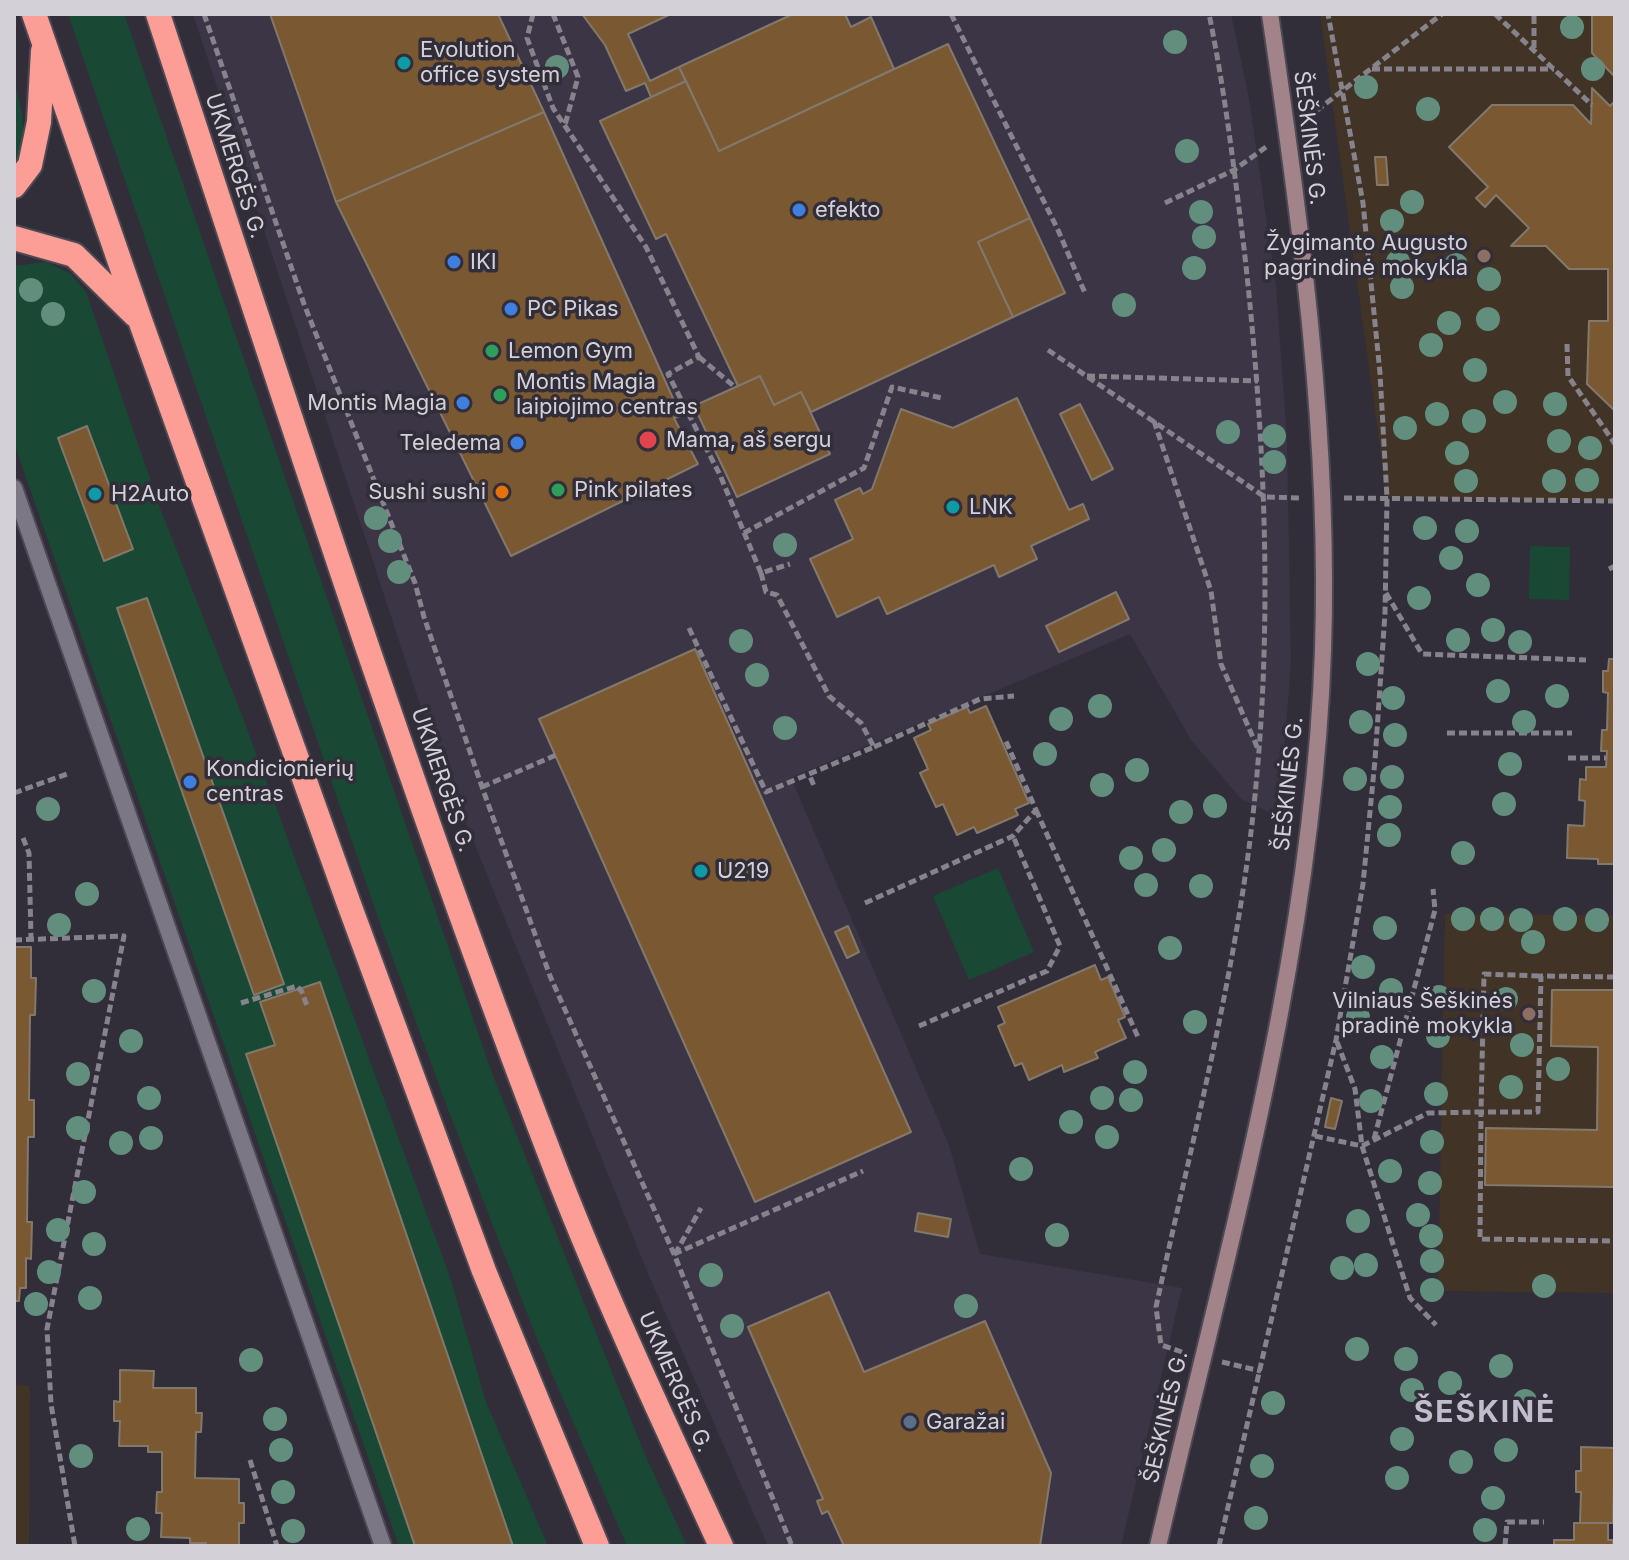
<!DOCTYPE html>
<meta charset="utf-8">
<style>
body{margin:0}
#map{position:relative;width:1629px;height:1560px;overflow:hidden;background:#312d39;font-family:Inter,sans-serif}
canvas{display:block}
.frame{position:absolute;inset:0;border:16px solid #d3d0d8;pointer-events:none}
</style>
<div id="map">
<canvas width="1629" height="1560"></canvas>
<div class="frame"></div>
</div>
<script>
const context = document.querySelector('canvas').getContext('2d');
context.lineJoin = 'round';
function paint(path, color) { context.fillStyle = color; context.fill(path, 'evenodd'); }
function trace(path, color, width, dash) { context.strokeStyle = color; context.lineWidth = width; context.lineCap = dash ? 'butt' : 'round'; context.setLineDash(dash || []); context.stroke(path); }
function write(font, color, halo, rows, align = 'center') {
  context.font = font + ' Inter,sans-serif'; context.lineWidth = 7; context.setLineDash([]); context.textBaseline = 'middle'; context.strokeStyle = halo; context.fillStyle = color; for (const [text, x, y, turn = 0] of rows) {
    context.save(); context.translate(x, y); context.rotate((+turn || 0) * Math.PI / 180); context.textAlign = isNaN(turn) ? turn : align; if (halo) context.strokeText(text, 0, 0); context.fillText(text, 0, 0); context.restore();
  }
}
paint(new Path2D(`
 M193,14H1231L1249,98L1276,286L1287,439L1291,663L1279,817L1241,799L1191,740L1130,634L791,778L949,1145L980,1254L1182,1288L1121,1546H768L649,1276L427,726Z`), '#3b3546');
paint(new Path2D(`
 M1320,14H1615V501L1387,498Z
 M1445,914L1615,915V1293L1438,1291Z
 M14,1385L30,1386L29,1546H14Z`), '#413426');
paint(new Path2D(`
 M68,14H124L492,1073L643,1450L687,1546H627L537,1339L449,1112L382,929Z
 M14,82C24,114 29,139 14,170Z
 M46,262L71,274L86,292L160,508L243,718L450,1277L486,1402L548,1546H399L14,443V266Z
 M1530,546L1570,547L1569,600L1529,599Z
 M998,868L1034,952L969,980L933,896Z`), '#194935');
const building = new Path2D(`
 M270,14H498L544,112L336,202Z
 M582,14H671L628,34L650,81L679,67L686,81L651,97L645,83L626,91L605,45Z
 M793,14H845L851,27L871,17L894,69L719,151L679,67Z
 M1592,14H1615V77L1592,53Z
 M948,44L1030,218L978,242L1013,317L811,412L801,392L774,405L760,376L738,386L666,234L656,239L600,121L686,81L719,151Z
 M1592,88L1610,106L1615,101V411L1587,384L1589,321H1608V269H1569L1546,246H1511L1529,228L1496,195L1485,207L1476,198L1488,187L1449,147L1492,105H1573L1591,124Z
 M544,112L681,416L674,418L698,464L511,556L336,202Z
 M1375,157H1386L1388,185H1377Z
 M1030,218L1065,293L1013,317L978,242Z
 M760,376L774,405L801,392L830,454L737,497L694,406Z
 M1017,398L1069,510L1083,504L1089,519L1031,546L1037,559L999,577L994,565L887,614L879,597L837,617L810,559L853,539L835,500L860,488L863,494L872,489L901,409L953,428Z
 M1080,404L1113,469L1092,480L1060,414Z
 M87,426L133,549L104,561L58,438Z
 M1116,592L1129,619L1059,652L1046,626Z
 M147,598L284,984L254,995L117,608Z
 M695,649L911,1132L755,1202L539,719Z
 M1609,659H1615V864H1598V859L1567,858L1568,825L1584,826L1585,801L1579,800L1580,779L1586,780V767H1606L1607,751H1601L1602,730H1607L1608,693L1603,692V671H1608Z
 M986,706L1029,803L1015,809L1018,815L977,833L974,827L957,835L943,804L936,807L920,773L928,769L914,738L931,730L928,724L967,707L970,713Z
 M848,926L859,952L847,958L835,932Z
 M14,947H31V978H36L35,1015H30L29,1100H34V1137H28L27,1222H32L31,1259L26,1258V1288H20L19,1301H14Z
 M1095,965L1101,980L1108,977L1125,1017L1118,1020L1126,1038L1095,1052L1098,1058L1064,1072L1062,1065L1029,1080L1022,1063L1015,1066L998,1026L1005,1023L998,1007Z
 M320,982L513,1546H415L246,1054L275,1045L260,1002Z
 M1552,990H1615V1187L1485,1185L1486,1128L1597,1130L1598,1047L1551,1046Z
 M1331,1098L1342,1101L1335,1129L1325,1127Z
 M918,1213L951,1219L948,1237L915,1231Z
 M829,1292L864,1372L985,1321L1051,1473L1040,1546H844L828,1511L822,1514L817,1501L823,1499L748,1327Z
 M120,1370L154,1371L153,1388H196V1413H202L201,1432H196L195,1478L239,1479V1503H244V1523H239V1546H206V1543H190V1538L161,1537L162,1513H156L157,1492H162V1452H148V1446H119L120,1421H114V1401L120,1402Z
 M1581,1447L1615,1448L1613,1523H1580L1581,1492H1576V1471H1581Z
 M1574,1523H1608V1540H1613V1546H1554V1540H1574Z`);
paint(building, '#7a5932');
trace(building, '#82786c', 2);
const street = new Path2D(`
 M14,488L383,1546`);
const secondary = new Path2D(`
 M1158,1546C1226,1252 1313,954 1323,650C1330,438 1301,224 1270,14`);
const highway = new Path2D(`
 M34,14L140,320L349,904L484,1271L597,1546
 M158,14C286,404 411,796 559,1178C608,1303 665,1424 721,1546
 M14,186L30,165L39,122L43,51
 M14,238L74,255L135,315`);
trace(street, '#4d4954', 20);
trace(secondary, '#4d4954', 20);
trace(highway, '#4d4954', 28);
trace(new Path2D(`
 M204,14L304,304L415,583L424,617L482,787L550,976L674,1254L792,1546
 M533,14L527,38L553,108L646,247L699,357L668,374L720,475L761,573L790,564
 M553,14L578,77L565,125
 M951,14L1058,230L1085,293
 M1495,14L1592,105
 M1534,48V14
 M1372,69H1554
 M1307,118L1442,14
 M1165,203L1234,170L1266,147
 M1567,344L1568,376L1615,444
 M1048,350L1265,497L1302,498
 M699,357L735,387
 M1087,376L1258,381
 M1154,421L1211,591L1221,664L1258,749
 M1344,498L1615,501
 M744,533L864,468L892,387L942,398
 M1609,569L1615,566
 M761,573L766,592L777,595L829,696L861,723L874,747L809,774L814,786
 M1386,593L1422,654L1586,660
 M689,628L766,792L809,774
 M1447,733H1572
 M874,747L980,699L1014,696
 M1568,758H1606
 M482,787L556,755
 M14,793L67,774
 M1036,810L1138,1037
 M23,838L29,853L31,939
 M865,903L1013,836L1036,810L1005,739
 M14,940L124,936L47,1329L51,1404L75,1546
 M1615,977L1541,976L1538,1112H1481L1480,1239L1615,1241
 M241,1003L297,986L302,992L307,1006
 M919,1026L1047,971L1060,946L1013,836
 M1337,1042L1355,1089L1362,1146L1428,1113L1481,1112L1484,974L1541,976
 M1315,1136L1362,1146L1410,1298L1436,1325
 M1374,1139L1435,910L1433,889
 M674,1254L863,1171
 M675,1254L701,1208
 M1182,1352L1161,1345L1156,1307C1193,1134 1240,961 1256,785C1273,606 1264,426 1244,248C1234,169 1225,91 1209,14
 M1222,1362L1261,1371
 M250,1460L277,1546
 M1219,1546L1336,1040L1363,884L1375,760L1385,613L1387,498L1380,373L1363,203L1328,14
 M1505,1546L1507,1522H1544`), '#87838d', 5, [8, 4]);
trace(street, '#7c7785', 16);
trace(secondary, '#a2838a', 16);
trace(highway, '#fc9e95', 24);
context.fillStyle = '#628e7d';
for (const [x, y] of [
 [1572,27],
 [1175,42],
 [557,67],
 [1593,69],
 [1366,87],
 [1428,109],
 [1187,151],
 [1412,202],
 [1201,212],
 [1392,221],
 [1204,237],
 [1398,262],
 [1456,265],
 [1194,268],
 [1489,279],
 [1402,287],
 [31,290],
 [1124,305],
 [53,314],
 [1488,319],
 [1449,323],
 [1431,345],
 [1475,370],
 [1505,402],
 [1555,404],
 [1437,414],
 [1474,421],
 [1405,428],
 [1228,432],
 [1274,436],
 [1559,441],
 [1590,448],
 [1457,453],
 [1274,462],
 [1587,480],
 [1466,481],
 [1554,481],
 [376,518],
 [1425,528],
 [1467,531],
 [390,541],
 [785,545],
 [1451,558],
 [399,572],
 [1478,585],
 [1419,598],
 [1493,630],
 [1458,640],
 [741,641],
 [1520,642],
 [1368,664],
 [757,675],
 [1498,691],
 [1557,696],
 [1393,698],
 [1100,706],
 [1061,719],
 [1361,722],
 [1524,722],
 [785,728],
 [1395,735],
 [1045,754],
 [1510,764],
 [1137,770],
 [1392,777],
 [1355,779],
 [1102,785],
 [1504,804],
 [1215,806],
 [1390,807],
 [48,809],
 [1181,812],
 [1389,835],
 [1164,850],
 [1463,853],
 [1131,858],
 [1146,885],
 [1201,886],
 [87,894],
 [1463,919],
 [1492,919],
 [1565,919],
 [1521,920],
 [1597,920],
 [59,925],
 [1385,928],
 [1533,942],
 [1170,948],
 [1363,967],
 [1391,990],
 [94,991],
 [1439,997],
 [1506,999],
 [1358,1017],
 [1195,1022],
 [1438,1036],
 [131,1041],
 [1522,1045],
 [1382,1057],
 [1558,1069],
 [1135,1072],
 [78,1074],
 [1511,1087],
 [1436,1094],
 [149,1098],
 [1102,1098],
 [1131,1100],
 [1371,1101],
 [1071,1122],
 [78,1128],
 [1107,1137],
 [151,1138],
 [1432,1142],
 [121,1143],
 [1021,1169],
 [1390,1171],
 [1430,1183],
 [84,1192],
 [1418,1215],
 [1358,1221],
 [58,1230],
 [1057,1235],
 [1431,1236],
 [94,1244],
 [1432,1261],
 [1366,1265],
 [1342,1268],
 [49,1272],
 [711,1275],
 [1544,1286],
 [1432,1290],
 [90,1298],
 [36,1304],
 [966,1306],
 [732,1326],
 [1357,1349],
 [1406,1359],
 [251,1360],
 [1501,1366],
 [1450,1383],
 [1412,1390],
 [1525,1401],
 [1273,1403],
 [275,1419],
 [1402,1439],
 [281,1450],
 [1506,1450],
 [81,1456],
 [1461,1462],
 [1262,1466],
 [1397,1478],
 [283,1492],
 [1493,1498],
 [1256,1518],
 [138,1529],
 [1485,1530],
 [293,1531]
]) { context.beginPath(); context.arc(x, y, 12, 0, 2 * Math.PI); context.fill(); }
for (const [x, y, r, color] of [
 [404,63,8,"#0f9aa8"],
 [799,210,8,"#3f7fe0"],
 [1484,256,8,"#8d6e63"],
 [454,262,8,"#3f7fe0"],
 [511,309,8,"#3f7fe0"],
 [492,351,8,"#2e9e5b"],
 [500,395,8,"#2e9e5b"],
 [463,403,8,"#3f7fe0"],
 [648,440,10,"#e0444e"],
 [517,443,8,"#3f7fe0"],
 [558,490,8,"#2e9e5b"],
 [502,492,8,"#e8710a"],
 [95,494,8,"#0f9aa8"],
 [953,507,8,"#0f9aa8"],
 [190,782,8,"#3f7fe0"],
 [701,871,8,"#0f9aa8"],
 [1529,1014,8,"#8d6e63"],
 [910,1422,8,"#5c6f8a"]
]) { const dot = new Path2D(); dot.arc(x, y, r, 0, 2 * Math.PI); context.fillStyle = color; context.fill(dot); trace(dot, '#312d39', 3); }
write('22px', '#d3d0d8', '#312d39', [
 ["Evolution",420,50],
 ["office system",420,75],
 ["efekto",815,210],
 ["Žygimanto Augusto",1468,243,"right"],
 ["pagrindinė mokykla",1468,268,"right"],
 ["IKI",470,262],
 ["PC Pikas",527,309],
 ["Lemon Gym",508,351],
 ["Montis Magia",516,382],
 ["laipiojimo centras",516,407],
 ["Montis Magia",447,403,"right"],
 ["Mama, aš sergu",666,440],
 ["Teledema",501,443,"right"],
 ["Pink pilates",574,490],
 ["Sushi sushi",486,492,"right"],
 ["H2Auto",111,494],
 ["LNK",969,507],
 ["Kondicionierių",206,769],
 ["centras",206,794],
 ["U219",717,871],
 ["Vilniaus Šeškinės",1513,1001,"right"],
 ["pradinė mokykla",1513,1026,"right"],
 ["Garažai",926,1422]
], 'left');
write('22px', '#d3d0d8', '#312d39', [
 ["ŠEŠKINĖS G.",1309,138,83],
 ["UKMERGĖS G.",235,166,72],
 ["UKMERGĖS G.",442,780,71],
 ["ŠEŠKINĖS G.",1289,784,-84],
 ["UKMERGĖS G.",675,1382,66],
 ["ŠEŠKINĖS G.",1166,1417,-77]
]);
context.letterSpacing = '2px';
write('bold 30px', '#c2bdcc', '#312d39', [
 ["ŠEŠKINĖ",1485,1413]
]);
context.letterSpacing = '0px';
</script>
